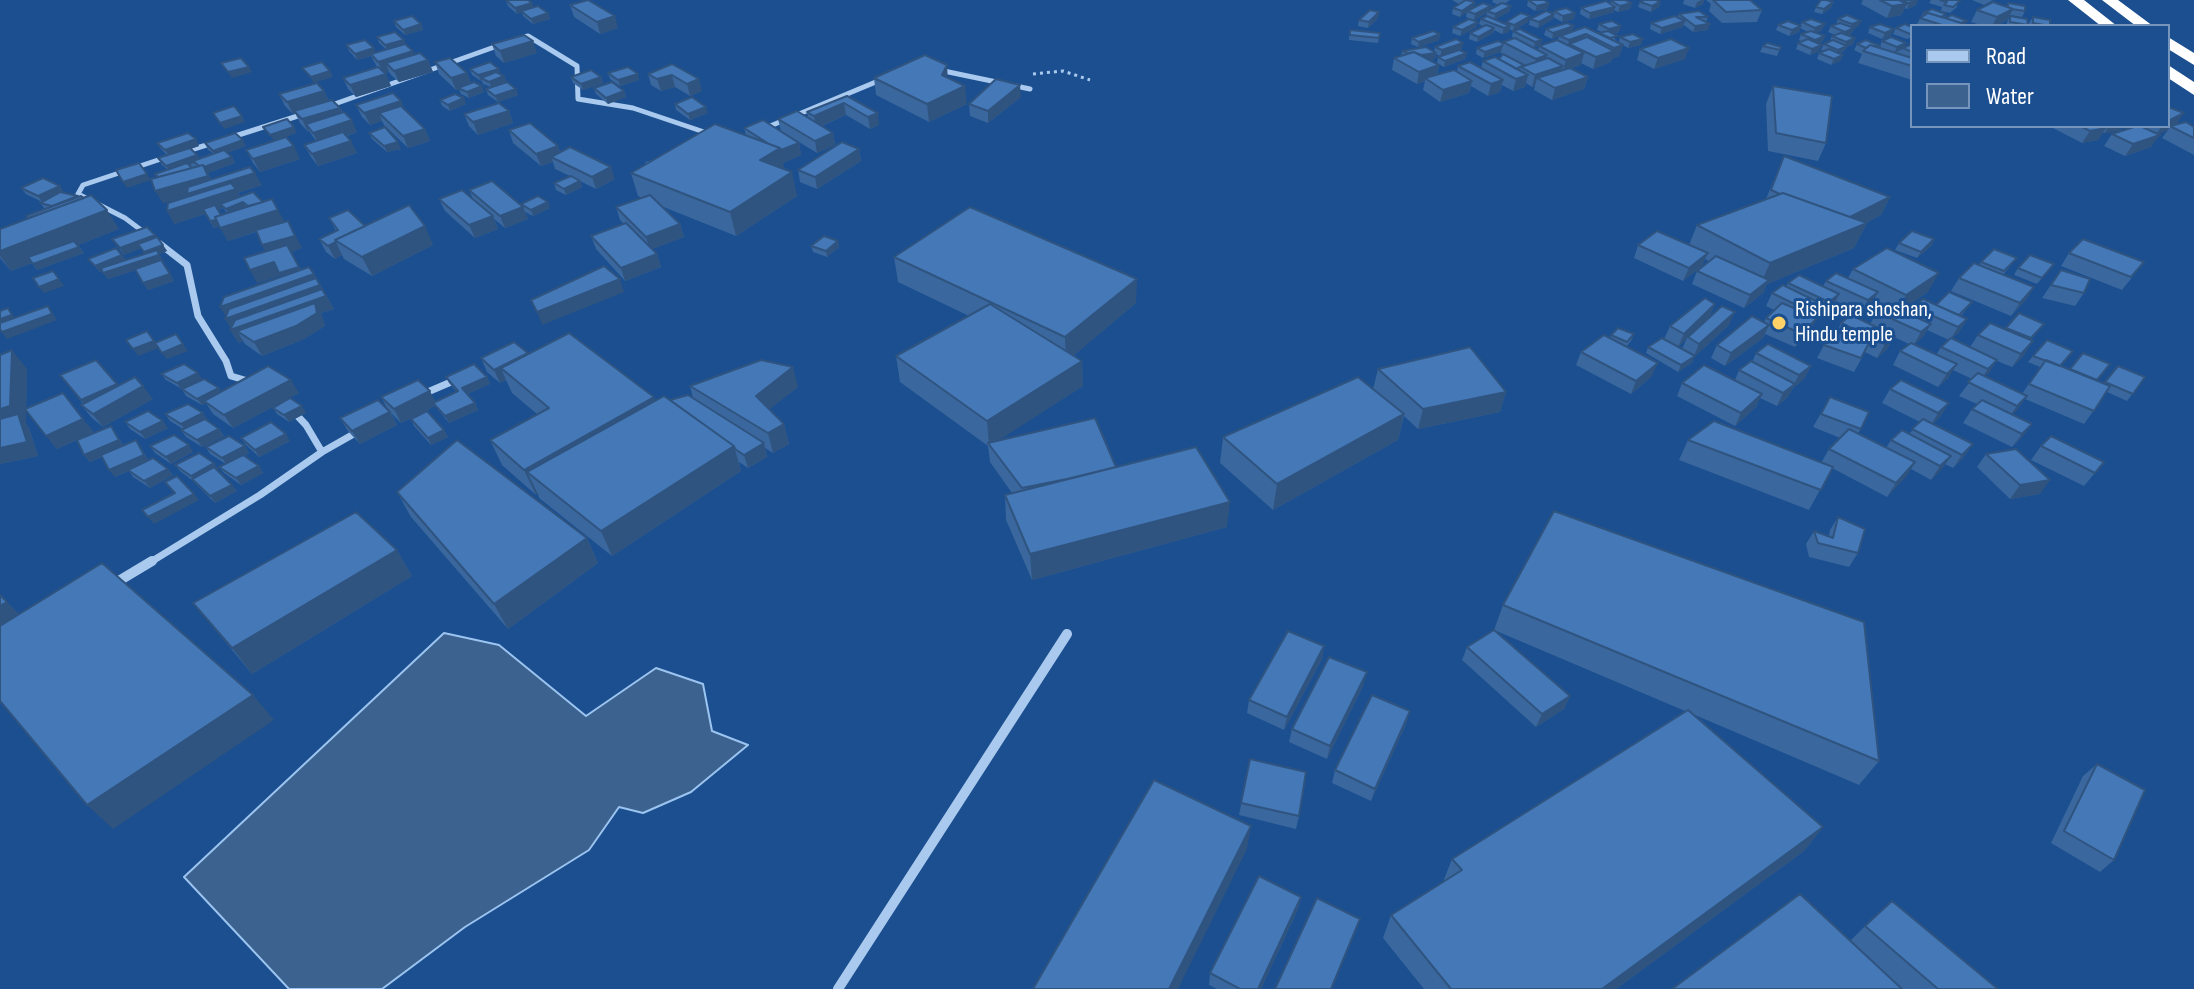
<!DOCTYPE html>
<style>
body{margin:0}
#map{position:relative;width:2194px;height:989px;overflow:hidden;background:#1b4f8f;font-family:"Sofia Sans Condensed",sans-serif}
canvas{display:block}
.legend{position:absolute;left:1910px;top:24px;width:260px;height:104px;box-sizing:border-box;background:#1b4f8f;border:2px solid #7695bc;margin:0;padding:10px 14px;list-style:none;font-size:24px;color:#fff}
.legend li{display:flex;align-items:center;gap:16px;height:40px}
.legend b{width:40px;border:2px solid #7695bc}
</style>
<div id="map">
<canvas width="2194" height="989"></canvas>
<ul class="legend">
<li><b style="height:10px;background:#a9c9ee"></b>Road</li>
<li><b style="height:22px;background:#3c6290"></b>Water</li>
</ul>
</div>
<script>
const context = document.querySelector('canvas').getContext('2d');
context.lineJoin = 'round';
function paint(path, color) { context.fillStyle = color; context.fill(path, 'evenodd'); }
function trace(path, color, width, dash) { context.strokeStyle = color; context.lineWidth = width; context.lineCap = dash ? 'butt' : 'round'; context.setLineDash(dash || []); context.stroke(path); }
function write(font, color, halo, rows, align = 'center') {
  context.font = font + ' "Sofia Sans Condensed",sans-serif'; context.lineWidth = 6; context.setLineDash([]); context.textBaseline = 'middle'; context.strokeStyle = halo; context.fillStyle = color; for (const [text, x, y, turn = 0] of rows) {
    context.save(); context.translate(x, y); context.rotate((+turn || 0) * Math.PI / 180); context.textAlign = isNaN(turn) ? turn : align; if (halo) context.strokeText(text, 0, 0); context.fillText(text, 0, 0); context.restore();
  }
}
const water = new Path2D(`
 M444,633L499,645L586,716L656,668L703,684L712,731L748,745L691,792L643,813L619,807L589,850L465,927L382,989H289L184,877Z`);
paint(water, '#3c6290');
trace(water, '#9cc4f0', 2);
trace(new Path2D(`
 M1033,74L1063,71L1090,80`), '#a9c9ee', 3, [3, 4]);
trace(new Path2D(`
 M517,39L528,36L577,66L578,99L633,108L713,135
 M939,70L1030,89
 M329,106L500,45
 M763,129L883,79
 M229,138L304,114
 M184,152L213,143
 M149,236L125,218L78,194L83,185L167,157`), '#a9c9ee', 5);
trace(new Path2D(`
 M160,244L187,265L198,316L226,361L231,376L251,382
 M423,394L458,379
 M322,452L359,431
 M149,563L260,495L322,452L306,425L291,409`), '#a9c9ee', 7);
trace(new Path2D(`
 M112,585L152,561
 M838,989L1067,634`), '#a9c9ee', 10);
paint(new Path2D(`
 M2068,0H2084L2117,26H2101Z
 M2102,0H2118L2153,26H2136Z
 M2168,37L2194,53V65L2168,49Z
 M2168,65L2194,82V95L2168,78Z`), '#fff');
paint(new Path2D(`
 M506,0L548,13L550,19L533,24L523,16L522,12L517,14L508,6Z
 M1452,0H1473L1474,7L1490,10L1499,5L1492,2L1493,0H1510L1504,4L1511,6L1509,12L1495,19L1505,24L1506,22H1528L1513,31L1509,29V32L1502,34L1494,30L1493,33L1477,42L1469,39L1470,33L1483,26L1479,24L1481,19L1486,17L1487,13L1474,20L1466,17L1467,12L1460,17L1452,14L1453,8L1459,4Z
 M1528,0L1548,9L1535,11L1527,6Z
 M1684,0H1704L1703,4L1695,8L1683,4Z
 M1706,0H1750L1762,10L1757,22L1722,23L1709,11L1711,4Z
 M1863,0H1918L1915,6L1907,9L1905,8L1901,15L1887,18L1861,4Z
 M1931,0H1957V7L1950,13L1941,11L1942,7L1929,3Z
 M1972,0H1993L1984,5Z
 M1611,1L1632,3L1630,9L1618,12L1614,10V12L1589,19L1580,14L1581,8L1610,4Z
 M1640,2H1660L1659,7L1651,12L1638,7Z
 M1833,2L1831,8L1822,14L1814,12L1816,7Z
 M2008,3L2025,11L2022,17L2010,15L2007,20L1996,26H1984L1971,22L1977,10L2006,6Z
 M570,5L618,28L600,34L574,17Z
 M1554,11L1575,13L1574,19L1562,22L1553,17V19L1538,28L1529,25L1530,19L1553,13Z
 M1379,12L1378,18L1368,28L1358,26L1359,20Z
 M1923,13L1946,14L1944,18L1964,26H1916Z
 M1679,14L1708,17L1706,22L1708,30L1693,32L1684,25L1683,27L1660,34L1650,29L1651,23L1677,17Z
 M2010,16L2028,25L2007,26V22Z
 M2033,17L2050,26H2029V23Z
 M1838,19L1859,26L1854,28L1851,34L1848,35L1855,38L1853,44L1847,47L1844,51L1839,54L1843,55L1840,61L1831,65L1817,59L1819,53L1825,51L1821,50L1824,44L1830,41L1832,36L1835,35L1828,32L1831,26L1836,24Z
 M394,21L421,24L423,30L405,35L396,27Z
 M1478,22L1476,27L1460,36L1452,33L1453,27Z
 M1802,22L1822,30L1816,33L1825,36L1822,42L1818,44L1819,51L1810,55L1796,49L1798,43L1802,42L1799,40L1801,34L1808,32L1800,28L1799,32L1789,36L1776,30L1778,25L1800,26Z
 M1599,24L1619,32L1613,34L1616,41L1619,42L1620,37L1641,45L1628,48L1623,45L1619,56L1612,59L1611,62L1593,69L1581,63V65L1571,68L1588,77L1584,89L1552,100L1534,90L1535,86L1532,87L1526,83L1525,87L1513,91L1502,85L1500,92L1488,96L1471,86L1469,93L1440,102L1423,90L1425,81L1417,84L1392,70L1394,58L1401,56L1402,51L1434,52L1435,47L1462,49L1459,50L1467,53L1465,59L1444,67L1437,63L1438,57L1440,56L1436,54L1435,59L1429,60L1439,65L1437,75L1457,72L1458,66L1481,68L1483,61L1499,59L1502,54L1501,53V52L1483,58L1476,54L1477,48L1503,43V42L1514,38L1512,37L1513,31L1542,40L1540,45L1534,48L1538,51L1539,46L1558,40L1559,36L1552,39L1544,35L1546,29L1599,33L1602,32L1597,30Z
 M1870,27L1891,35L1882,39L1868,33Z
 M1912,27V37L1907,39L1893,34L1896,28Z
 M1350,30L1380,33L1378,43L1349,40Z
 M1440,34L1439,40L1418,47L1411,44L1412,38Z
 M377,37L406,46L414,55L428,60L433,72L399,82L391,75L389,72L384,73L391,86L356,97L348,89L343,78L377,67L371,56L357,60L349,51L346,45L376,53L387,50L379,43Z
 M1912,40V80L1858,63L1862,54L1854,50L1857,44L1880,46L1882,41L1904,48L1908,46Z
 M492,44L537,53L504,63L496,56Z
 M1763,46L1781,47L1777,56L1760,52Z
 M1640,49L1685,59L1654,69L1637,60Z
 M435,62L467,73L471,83L484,92L469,98L461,94L459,89L456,90L439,74Z
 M672,64L702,91L690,96L675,87L661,91L651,85L648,74Z
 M470,69L500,74L518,95L498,102L488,95L486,89L491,87L483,84L482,81H481L472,75Z
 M608,73L639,80L620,86L610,79Z
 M571,77H601L603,83L583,90L573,83Z
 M874,78H948L967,104L929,122L876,95Z
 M1773,86L1826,143L1818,161L1768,151L1766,104Z
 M594,88L624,91L626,97L608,104L596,94Z
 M324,91L329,101L340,108L357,132L347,136L357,153L318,166L311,157L304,145L316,141L309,131L308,132L300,123L295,113L293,114L285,106L279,94Z
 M847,96L879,125L870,129L846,115L822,126L833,133L835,145L817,153L781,131L778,119L808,118L807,112Z
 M1021,97L988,123L970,116L969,104Z
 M440,100L466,104L450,111L442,106Z
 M401,101L404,109L425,129L430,141L408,148L384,125L382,121L370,125L362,117L356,105Z
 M675,104L708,113L690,120L676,110Z
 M509,111L513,123L478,135L469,126L464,114Z
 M2177,124L2194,127V155L2162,138L2168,130L2158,134L2151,147L2125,156L2104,146L2112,134L2134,127L2133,126H2168Z
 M2049,126H2122L2120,130L2102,133L2098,140L2082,143Z
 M744,128L799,143L801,155L783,163L784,169L797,196L736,236L661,206L680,224L684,237L652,249L657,254L661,267L625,281L596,249L591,236L624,224L620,220L616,207L642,198L638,196L631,173L646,164L645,162L746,135Z
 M509,130L558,146L560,152L615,179L596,189L580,181L582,187L566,195L556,190L554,183L570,176L555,169L553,162L541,166L513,143Z
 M369,133L401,149L387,152L372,139Z
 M157,143L199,146L191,149L199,158L213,153L208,150L205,143L246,146L227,153L232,157L235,163L208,173L211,179L262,185L238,193L240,196L285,222L302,248L291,252L301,270L314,274L334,309L321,313L325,326L304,339L262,356L245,344L243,341L239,343L230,330L282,277L281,275L257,283L266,252L256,232L228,241L220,226L214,228L205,214L174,224L188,196L163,203L157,178L155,174L168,170L162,165L158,158L167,155L161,149ZM223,208L227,213L221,215L218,210Z
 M859,149L861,161L817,189L800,182L798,170Z
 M246,150L300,159L260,172L253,163Z
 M1784,156L1890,197L1881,215L1866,223H1867L1854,248L1767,284L1763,293L1744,308L1692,284L1697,271L1709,261L1705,259L1702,266L1683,281L1634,258L1638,245H1689L1697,225L1766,199Z
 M21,188L64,192L63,193L119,229L78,245L84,253L37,270L32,263L11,271L0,258V229L28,219L45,209L40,203L42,202L26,194Z
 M469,190L521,205L550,208L533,216L525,212L528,219L505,228L494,219L498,229L475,238L445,211L439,199H473Z
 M329,218L365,226L433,245L372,276L344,259L342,255L335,259L326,252L319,239L336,231Z
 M155,235L167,251L159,254L174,281L148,290L136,270L108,279L102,271L100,272L88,259L122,255L126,260L145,254L141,248L124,255L112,239Z
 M1934,239L1931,246L1917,258L1895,250L1899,243Z
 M838,241L839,247L827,257L813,252L811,246Z
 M2069,253L2134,275L2122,290L2061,266Z
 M894,257L1136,303L1074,355L1082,361L1083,386L998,440L1116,467L1227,527L1032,580L1006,520L1005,495L1012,493L990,462L988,446L900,382L896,356L969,316L898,282Z
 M2017,258L2003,275L2034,287L2026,300L2011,316L1951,291L1959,278L1979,265L1981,262Z
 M2054,264L2037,284L2014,275L2018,268Z
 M1853,269L1928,292L1901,310L1909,314L1913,307L1972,302L1961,316L1967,319L1959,332L1951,339L1970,347L1978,335L2005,329L2019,313L2039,330L2031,340L2024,355L2012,367L1997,361L1985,376L2022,394L2040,367L2028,362L2033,356L2104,383L2118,366L2145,377L2127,401L2107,392L2084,424L2025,399L2012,414L2032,424L2022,437L2012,447L1963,423L1972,409L1977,404L1959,396L1972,379L1953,370L1948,378L1938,387L1893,365L1900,351L1909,344L1894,337L1887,349L1877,358L1865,352L1854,372L1817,358L1832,330L1837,332L1841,323L1870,324L1877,312L1882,308L1872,303L1861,313L1836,301L1833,307L1822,315L1819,314L1810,331L1795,347L1765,334L1763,338L1725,366L1711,358L1717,345L1764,322L1766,318L1774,310L1766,306L1772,293L1786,287L1788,283L1823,286L1826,281L1848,278ZM1927,330L1949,340L1941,347L1936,355L1914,344L1923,337Z
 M2061,270L2084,293L2075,306L2042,298Z
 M1715,304L1709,317L1729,325L1694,357L1692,363L1678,372L1646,353L1648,347L1664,339L1670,326ZM1687,338L1682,349L1678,347Z
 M1634,334L1631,341L1626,347L1652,376L1631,394L1576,365L1581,352L1610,338L1611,335Z
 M528,353L655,401L693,398L690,386L798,387L769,409L784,424L789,444L773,453L765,448L767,457L748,468L739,462L741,471L612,556L539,498L538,494L536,495L502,465L490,440L537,414L512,393L506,380L500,383L487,372L481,358Z
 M1756,353L1811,366L1804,379L1793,388L1788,397L1777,406L1760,398L1756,407L1735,426L1677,396L1682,383L1735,380L1739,370L1752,362Z
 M27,369L26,409L94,432L77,440L111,426L123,445L141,447L148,460L168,469L173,475L150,488L133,477L129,471L115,477L102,457L90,462L84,455L77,440L57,449L26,410V424L29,428L38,456L0,464Z
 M1378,369L1506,392L1500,412L1418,429L1404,416L1398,440L1273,510L1220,463L1223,437L1373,389Z
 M161,374L202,379L185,387L221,391L299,393L233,428L213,414L206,403L202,405L186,396L182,389L166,380Z
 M60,375L118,386L153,399L103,427L92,418L81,405L83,404Z
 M446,377H487L490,384L467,394L475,403L478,410L449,423L435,406L401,423L391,413L397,425L360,444L348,431L340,418L388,410L381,397L436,401L457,392L449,383Z
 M1890,389L1949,403L1940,417L1932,424L1973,444L1963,458L1953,468L1945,464L1931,480L1911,469L1887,497L1832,468L1809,510L1679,460L1688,440L1821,463L1829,449L1840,438L1813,427L1830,397L1869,412L1858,434L1886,448L1891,440L1909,434L1920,422L1882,403Z
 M273,408L306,413L289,422L277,414Z
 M165,414L208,420H206L219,429L224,436L202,447L186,437L181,430L183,429L170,421Z
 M411,419L444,430L448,437L431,445L414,426Z
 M125,422L168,428L145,439L130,429Z
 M241,438L290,441L259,457L245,444Z
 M150,446L193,452L171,464L155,453Z
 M245,446L249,453L244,456L259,466L263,473L241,485L224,473L219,467L226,464L210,454L206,447Z
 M2041,446L2104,462L2084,486L2031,460Z
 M1986,454L2040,494L2010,499L1977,467Z
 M175,465L219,470L218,471L237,491L215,503L193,481L180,471Z
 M397,492L587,538L598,563L508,629L411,517Z
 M1838,517L1858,553L1849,567L1809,557L1806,544L1814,531L1829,536L1830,530Z
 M397,550L412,576L252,674L193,603Z
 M1503,605L1879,761L1859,785L1695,715L1823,827L1804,851L1616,989H1424L1383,938L1391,915L1443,882L1452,859L1685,711L1494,630L1570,696L1564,709L1536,727L1462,660L1467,647L1494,630Z
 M1324,646L1322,659L1284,730L1247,713L1249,700Z
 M1363,686L1327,759L1289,742L1292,729Z
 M1410,711L1406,724L1371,801L1332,783L1335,770Z
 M1250,759L1299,816L1296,829L1239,815Z
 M2097,764L2114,860L2100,872L2051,843L2083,776Z
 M1301,897L1298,909L1261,989H1217L1209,985L1210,973Z
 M1865,926L1998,989H1672L1850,941Z`), '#3a679d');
paint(new Path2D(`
 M1702,0H1704L1703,4L1695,8L1697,2Z
 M1918,0L1915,6L1907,9L1909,3Z
 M1475,2L1474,7L1460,17L1462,11Z
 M1660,2L1659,7L1651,12L1652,6Z
 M1833,2L1831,8L1822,14L1824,9Z
 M532,3L534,9L517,14L515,8Z
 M1549,3L1548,9L1535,11L1537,6Z
 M1632,3L1630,9L1618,12L1620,6Z
 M1907,4L1901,15L1887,18L1892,6Z
 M1491,6L1490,11H1487V13L1474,20L1475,14Z
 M1511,6L1509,12L1494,20L1495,14Z
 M1615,7L1614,12L1589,19L1590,13Z
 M2013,9L2007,20L1996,26H1992L1997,17Z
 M1379,12L1378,18L1368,28L1369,22Z
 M548,13L550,19L533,24L531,19Z
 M1575,13L1574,19L1562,22L1563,16Z
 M1554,14L1553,19L1538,28L1539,22Z
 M615,16L618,28L600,34L597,22Z
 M1530,16L1528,22L1513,31L1514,25Z
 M1685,21L1683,27L1660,34L1662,28Z
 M1861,21L1859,26L1854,28L1851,34L1842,38L1845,32L1850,30L1852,24Z
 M1478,22L1476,27L1460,36L1462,30Z
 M421,24L423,30L405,35L403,30Z
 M1710,24L1708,30L1693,32L1695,26Z
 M1825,24L1822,30L1813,34L1815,28Z
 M1510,26L1509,32L1502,34L1504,28Z
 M1574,26L1572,32L1552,39L1553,33Z
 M1621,26L1619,32L1607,35L1609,29Z
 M1801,26L1799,32L1789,36L1792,30Z
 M1494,28L1493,33L1477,42L1478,37Z
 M1894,29L1891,35L1882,39L1885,33Z
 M1440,34L1439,40L1418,47L1419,42Z
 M1586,34L1582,46L1569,44L1566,52L1569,40Z
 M1825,36L1822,42L1813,46L1815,40Z
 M1855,38L1853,44L1847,47L1844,51L1835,55L1838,50L1844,47L1846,42Z
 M1643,39L1641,45L1628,48L1630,42Z
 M404,40L407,46L388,51L385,45Z
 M1542,40L1540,45L1534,48L1535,42Z
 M533,41L537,53L504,63L500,51Z
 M1463,43L1462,49L1440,56L1442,50Z
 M1906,43L1903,49L1894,53L1897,47Z
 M1623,45L1619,56L1612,59L1611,62L1593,69L1596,57L1613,51L1614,48Z
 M1822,45L1819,51L1810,55L1812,49Z
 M1502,46L1501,52L1483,58L1485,52Z
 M374,48L376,54L357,60L355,54Z
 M1689,48L1685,59L1654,69L1658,58Z
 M413,51L418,63H386L389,72L383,73L378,62Z
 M1436,53L1435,59L1415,62L1416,56Z
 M1467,53L1465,59L1444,67L1445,61Z
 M1584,53L1581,65L1563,71L1566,60Z
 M1547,55L1544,67L1532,71L1536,59Z
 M1843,55L1840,61L1831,65L1834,59Z
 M428,60L433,72L399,82L394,71Z
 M947,65L948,82L942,75Z
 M1439,65L1436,77L1425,78V81L1417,84L1419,72Z
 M1563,66L1560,78H1537L1535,86L1532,87L1535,75Z
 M249,67L252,72L232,78L228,72Z
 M499,69L501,75L481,78L482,81H481L478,75Z
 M330,71L333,77L313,83L311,77Z
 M467,73L472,85L456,90L451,78Z
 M386,74L391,86L356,97L350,85Z
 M638,74L639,80L620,86L618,80Z
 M672,75L675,87L661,91L657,79Z
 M1528,75L1525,87L1513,91L1516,79Z
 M504,76L507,82L492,88L489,82Z
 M601,77L603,83L583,90L581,84Z
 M1588,77L1584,89L1552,100L1555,88Z
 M699,79L702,91L690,96L687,84Z
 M1503,80L1500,92L1488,96L1491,84Z
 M1472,81L1469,93L1440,102L1443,90Z
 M1020,85L1021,97L988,123V111Z
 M482,86L484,92L469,98L467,92Z
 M965,86L967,104L929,122L927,104Z
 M516,89L518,95L498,102L495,96Z
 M324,91L330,103L293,114L287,102Z
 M624,91L626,97L608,104L606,98Z
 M464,98L466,104L450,111L448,105Z
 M401,101L406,113H379L382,121L370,125L364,113Z
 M844,103L846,115L816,128L814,116Z
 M706,107L708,113L690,120L688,114Z
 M340,108L346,120L306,124L309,131L308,132L302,119Z
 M509,111L513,123L478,135L473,122Z
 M878,113L879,125L870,129L868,117Z
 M2184,113L2176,125L2170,126L2168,130L2155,136L2162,126H2168V121Z
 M242,116L245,122L224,129L220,123Z
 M352,120L357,132L319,145L313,133Z
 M2109,126H2122L2120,130L2104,134Z
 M294,127L297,133L274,141L270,135Z
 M2106,128L2098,140L2082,143L2090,131Z
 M425,129L430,141L408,148L403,136Z
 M833,133L835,145L817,153L815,141Z
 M2160,135L2151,147L2125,156L2133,144Z
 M196,139L199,146L169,156L165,150Z
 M243,140L246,146L216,157L213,151Z
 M351,141L357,153L318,166L312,154Z
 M398,142L401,149L387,152L384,146Z
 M799,143L801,155L783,163L785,171L760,160L780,148Z
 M294,146L300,159L260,172L253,159Z
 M558,146L562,159L551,157L553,162L541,166L536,154Z
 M859,149L861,161L817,189L815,177Z
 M197,155L201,161H193L194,163L170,172L166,166Z
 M232,157L235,163L208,173L214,186L255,173L262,185L238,193L243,201L220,204L223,208L174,224L167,211L188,196L163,203L155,191L201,168Z
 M611,167L615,179L596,189L592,177Z
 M792,172L797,196L736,236L730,212Z
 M147,174L151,180L127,188L123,182Z
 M580,181L582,187L566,195L564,189Z
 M60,186L64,192L42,202L38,196Z
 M1890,197L1881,215L1856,228L1867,223L1854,248L1767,284L1763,293L1744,308L1750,295L1759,287L1770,263L1844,220Z
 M243,202L247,209L229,215L226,209Z
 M548,202L550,208L533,216L531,210Z
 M523,207L528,219L505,228L500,216Z
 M107,210L119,229L11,271L0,256V251Z
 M278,210L285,222L228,241L220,228Z
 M493,216L498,229L475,238L469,225Z
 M222,218L226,224L214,228L210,221Z
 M288,221L302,248L291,252L304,277L314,274L334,309L321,313L325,326L304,339L262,356L254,342L237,331L243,341L239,343L230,330H232L225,319L227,318L220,307L285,284L281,275L257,283L250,270L274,262L299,267L269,258L262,245Z
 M680,224L684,237L650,250L646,237Z
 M425,226L433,245L372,276L362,257Z
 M155,235L159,241L124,255L120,248Z
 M1934,239L1931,246L1917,258L1921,252Z
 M838,241L839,247L827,257L826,251Z
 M336,242L342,255L335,259L328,246Z
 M163,245L167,251L150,258L159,255L164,261L108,279L103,273L148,258L144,252Z
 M79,247L84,253L37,270L33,264Z
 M1708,253L1702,266L1683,281L1689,268Z
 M657,254L661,267L625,281L621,268Z
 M122,255L127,261L100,272L95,266Z
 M1939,273L1928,292L1895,314L1906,295Z
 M170,274L174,281L148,290L143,283Z
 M59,279L64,286L44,293L39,287Z
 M620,279L624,292L542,325L537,312Z
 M1137,279L1136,303L1066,362L1065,337Z
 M2034,287L2026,300L2011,316L2020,303Z
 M1878,292L1871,305L1861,313L1868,300Z
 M1839,294L1833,307L1822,315L1829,302Z
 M1715,304L1709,317L1678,347L1684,334Z
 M1824,305L1810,331L1795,347L1813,313Z
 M48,306L57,320L7,339L2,332Z
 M8,308L18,322L0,328V319Z
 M1735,312L1729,325L1694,357L1692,363L1678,372L1681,365L1694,356L1699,344Z
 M1967,319L1959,332L1950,340L1958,327Z
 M1931,324L1923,337L1913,346L1921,332Z
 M1769,325L1763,338L1725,366L1731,353Z
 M1895,336L1887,349L1877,358L1885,344Z
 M154,341L159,348L138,356L133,349Z
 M2033,341L2024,355L2012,367L2021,354Z
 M183,344L188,351L167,359L162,353Z
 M12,350L27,369L26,424L29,428L38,456L0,464V409Z
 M528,353L501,368L506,380L500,383L494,370Z
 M1997,360L1989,373L1979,382L1988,369Z
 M1082,361L1083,386L990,446L989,444L987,421Z
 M1658,363L1652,376L1631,394L1636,381Z
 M1957,364L1948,378L1938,387L1947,374Z
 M1811,366L1804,379L1793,388L1788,397L1777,406L1783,393L1794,384L1799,375Z
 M793,367L798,387L761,416L756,396Z
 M198,373L202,379L181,390L177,383Z
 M487,377L490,384L465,395L462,388Z
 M291,380L299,393L233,428L224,415Z
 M117,384L126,396L143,386L153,399L103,427L81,400Z
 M219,388L223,395L204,401L206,403L202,405L197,399Z
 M430,391L437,405L433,403L435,406L401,423L394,409Z
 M1506,392L1500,412L1418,429L1423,409Z
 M1762,394L1756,407L1735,426L1741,413Z
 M2027,396L2018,409L2008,419L2017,406Z
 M654,397L662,422L527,472L538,494L536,495L524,470Z
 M475,403L478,410L449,423L445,416Z
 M1949,403L1940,417L1930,427L1938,413Z
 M302,406L306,413L289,422L284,415Z
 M390,412L397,425L360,444L352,431Z
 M203,413L208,420L186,431L181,424Z
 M1404,414L1398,440L1273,510L1277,484Z
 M83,419L94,432L57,449L46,436Z
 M163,421L168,428L145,439L140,432Z
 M784,424L789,444L773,453L768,433Z
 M2032,424L2022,437L2012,447L2022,434Z
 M111,426L124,447L90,462L84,455Z
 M219,429L224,436L202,447L197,440Z
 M444,430L448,437L431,445L428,438Z
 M286,434L290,441L259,457L255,450Z
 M136,440L149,462L115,477L109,470Z
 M764,443L767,457L748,468L744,455Z
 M1973,444L1963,458L1953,468L1962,455Z
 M189,445L193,452L171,464L166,457Z
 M245,446L249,453L227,465L222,458Z
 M734,446L741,471L612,556L601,531Z
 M1951,456L1942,469L1931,480L1940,466Z
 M1915,462L1907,476L1887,497L1896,483Z
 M214,463L219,470L196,482L191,476Z
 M259,466L263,473L241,485L236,478Z
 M168,469L173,475L150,488L144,481Z
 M2050,480L2040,494L2010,499L2020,485Z
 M232,485L237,491L215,503L210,496Z
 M194,494L199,500L154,524L148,517Z
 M1230,502L1227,527L1032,580L1030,554Z
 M587,538L598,563L508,629L494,604Z
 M397,550L412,576L252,674L232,648Z
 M7,602L20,615L0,627V606Z
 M1324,646L1322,659L1284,730L1287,717Z
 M1367,672L1363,686L1327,759L1330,746Z
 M253,695L274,720L113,829L87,805Z
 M1570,696L1564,709L1536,727L1542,714Z
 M1410,711L1406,724L1371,801L1375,789Z
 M1251,826L1247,849L1178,989H1169Z
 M1823,827L1804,851L1616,989H1602Z
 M1301,897L1298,909L1261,989H1258Z
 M1360,919L1332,989H1331Z`), '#305480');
const building = new Path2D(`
 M506,0H528L532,3L515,8Z
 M588,0L615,16L597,22L570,5Z
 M1466,0L1475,2L1462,11L1453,8Z
 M1528,0H1544L1549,3L1537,6Z
 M1615,0H1625L1632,3L1620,6L1611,1Z
 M1644,0H1656L1660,2L1652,6L1640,2Z
 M1713,0H1750L1762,10L1726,12Z
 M1821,0H1826L1833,2L1824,9L1816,7Z
 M1880,0H1899L1907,4L1892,6Z
 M1900,0H1917L1909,3Z
 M1940,0H1957L1960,1L1953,7L1944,5L1947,2Z
 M1606,1L1615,7L1590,13L1581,8Z
 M1993,2L2013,9L1997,17L1977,10Z
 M1483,3L1491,6L1475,14L1467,11Z
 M1502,3L1511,6L1495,14L1487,11Z
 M2008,3L2025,6V11L2012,9H2013L2008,7Z
 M538,6L548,13L531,19L521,11Z
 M1566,8L1575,13L1563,16L1554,11Z
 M1932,9L1946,14L1941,17L1928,13L1926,14L1923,13Z
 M1370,10L1379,12L1369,22L1359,20Z
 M1546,11L1554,14L1539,22L1530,19Z
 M1699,11L1708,17H1696L1710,24L1695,26L1679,14Z
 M1521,13L1530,16L1514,25L1506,22Z
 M1928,13L1965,24L1962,26H1945L1920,18Z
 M1847,15L1861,21L1852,24L1838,19Z
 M1952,15L1967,21L1961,23L1945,18Z
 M412,16L421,24L403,30L394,21Z
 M1487,16L1510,26L1504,28L1481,19Z
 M1675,16L1685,21L1662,28L1651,23Z
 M2010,16L2027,19L2028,25L2010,22Z
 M2033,17L2050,20V26L2033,23Z
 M1469,19L1478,22L1462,30L1453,27Z
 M1811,19L1825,24L1815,28L1802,22Z
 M1612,21L1621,26L1609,29L1599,24Z
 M1788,21L1801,26L1792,30L1778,25Z
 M1567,23L1574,26L1553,33L1546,29Z
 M1840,23L1854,28L1845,32L1831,26Z
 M1880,24L1894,29L1885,33L1870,27Z
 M1905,24L1912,27V33L1910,34L1896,28Z
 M1486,25L1494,28L1478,37L1470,33Z
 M1585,27L1623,45L1614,48L1586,34L1569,40L1560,36Z
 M1520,29L1542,40L1535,42L1513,31Z
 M1350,30L1380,33L1379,38L1350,35Z
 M1433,31L1440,34L1419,42L1412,38Z
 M1608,31L1618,36L1610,38L1599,33Z
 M1811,31L1825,36L1815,40L1801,34Z
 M395,32L404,40L385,45L377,37Z
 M1841,33L1855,38L1846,42L1832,36Z
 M1633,34L1643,39L1630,42L1620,37Z
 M524,35L533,41L500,51L492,44Z
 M1587,37L1614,51L1596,57L1569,44Z
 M1891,37L1906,43L1897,47L1882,41Z
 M1515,38L1547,55L1536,59L1503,42Z
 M1456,39L1463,43L1442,50L1435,47Z
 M1671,39L1689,48L1658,58L1640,49Z
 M1808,39L1822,45L1812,49L1798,43Z
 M365,40L374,48L355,54L346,45Z
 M1557,40L1584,53L1566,60L1539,46Z
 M1833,40L1847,46L1838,50L1824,44Z
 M1866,40L1880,46L1878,47L1870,45L1866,48L1857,44Z
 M1498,41L1503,43L1502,46L1485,52L1477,48Z
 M1767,43L1781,47L1780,50L1763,46Z
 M405,44L413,51L378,62L371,54Z
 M1912,44V52L1903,48Z
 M1870,45L1912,58V66L1863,51Z
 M1426,47L1436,53L1421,55L1414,52L1408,53L1402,51Z
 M1829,49L1843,55L1834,59L1819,53Z
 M1459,50L1467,53L1445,61L1438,57Z
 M1414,52L1439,65L1419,72L1394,58Z
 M420,53L428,60L394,71L386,63Z
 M1503,54L1524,65L1516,69L1499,59Z
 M925,55L947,65L942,75L965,86L927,104L874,78Z
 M1495,57L1528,75L1516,79L1483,61Z
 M241,58L249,67L228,72L221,63Z
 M450,58L467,73L451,78L435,62Z
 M1548,58L1563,66L1535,75L1521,67Z
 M322,62L330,71L311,77L302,68Z
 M490,62L499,69L478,75L470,69Z
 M1470,62L1503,80L1491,84L1458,66Z
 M672,64L699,79L687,84L672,75L657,79L648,74Z
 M378,67L386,74L350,85L343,78Z
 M628,67L638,74L618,80L608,73Z
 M1570,68L1588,77L1555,88L1537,78Z
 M591,70L601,77L581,84L571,77Z
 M1454,70L1472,81L1443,90L1425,78Z
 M496,72L504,76L489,82L481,78Z
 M996,79L1020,85L988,111L969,104Z
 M474,82L482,86L467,92L458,88Z
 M507,82L516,89L495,96L486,89Z
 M612,82L624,91L606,98L594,88Z
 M317,83L324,91L287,102L279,94Z
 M1773,86L1832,96L1826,143L1776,133Z
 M393,93L401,101L364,113L356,105Z
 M455,94L464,98L448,105L440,100Z
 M847,96L878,113L868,117L844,103L814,116L807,112Z
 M692,97L706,107L688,114L675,104Z
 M332,100L340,108L302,119L294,111Z
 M499,103L509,111L473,122L464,114Z
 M234,106L242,116L220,123L213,113Z
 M401,106L425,129L403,136L379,113Z
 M2168,107L2184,113L2168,121Z
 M797,111L833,133L815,141L778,119Z
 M344,112L352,120L313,133L306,124Z
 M287,119L294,127L270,135L263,127Z
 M763,120L799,143L781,150L780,148L769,144L744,128Z
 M2186,122L2194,127V138L2170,126Z
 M530,123L558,146L536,154L509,130Z
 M715,124L780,148L760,160L792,172L730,212L631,173Z
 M2080,126H2103L2106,128L2090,131Z
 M2137,126H2140L2160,135L2133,144L2112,134Z
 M385,127L398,142L384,146L369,133Z
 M343,132L351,141L312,154L304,145Z
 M188,133L196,139L165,150L157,143Z
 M235,133L243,140L213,151L205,143Z
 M286,137L294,146L253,159L246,150Z
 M842,142L859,149L815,177L798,170Z
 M570,147L611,167L592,177L551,157Z
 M190,148L197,155L166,166L158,158Z
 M224,150L232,157L204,167L203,165L199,166L193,161Z
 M1784,156L1890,197L1850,217L1783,193L1780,194L1771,190Z
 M139,163L147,174L123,182L116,170Z
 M187,163L192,168L158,177L155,174Z
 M203,165L208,176L155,191L151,179Z
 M250,167L255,173L187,194L188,187Z
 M571,176L580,181L564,189L554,183Z
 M43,178L60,186L38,196L21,188Z
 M492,181L523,207L500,216L469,190Z
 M231,183L236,189L167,211L168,203Z
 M462,190L493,216L469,225L439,199Z
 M60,192L78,196L52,206L40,203Z
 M253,192L263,202L248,206L243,202L226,209L220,204Z
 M1783,193L1867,223L1770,263L1697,225Z
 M91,195L107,210L0,251V229Z
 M650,195L680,224L646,237L616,207Z
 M81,196L84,198L28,218L26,216Z
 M538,196L548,202L531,210L521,204Z
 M272,199L278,210L220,228L215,217Z
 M215,205L221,215L215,217L216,220L210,221L203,209Z
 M409,205L425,226L362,257L335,240Z
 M970,207L1137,279L1065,337L894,257Z
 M348,210L365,226L335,240L336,242L328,246L319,239L338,230L329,218Z
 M288,221L295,236L262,245L256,230Z
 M626,223L657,254L621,268L591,236Z
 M147,227L155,235L120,248L112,239Z
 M1657,231L1708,253L1689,268L1638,245Z
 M1912,231L1934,239L1921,252L1899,243Z
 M824,236L838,241L826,251L811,246Z
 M157,237L163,245L144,252L138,244Z
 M2083,239L2144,262L2131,277L2069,253Z
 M74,241L79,247L33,264L28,257Z
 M287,245L299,267L279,273L274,262L250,270L244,258Z
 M116,248L122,255L95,266L88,259Z
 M1887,248L1939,273L1906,295L1853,269Z
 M1994,249L2017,258L2004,271L1981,262Z
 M157,250L159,255L103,273L101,268Z
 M2030,255L2054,264L2042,278L2018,268Z
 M1716,256L1769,280L1750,295L1697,271Z
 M161,260L170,274L143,283L135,269Z
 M1974,263L2034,287L2020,303L1959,278Z
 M604,266L620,279L537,312L531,300Z
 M309,267L314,274L220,307L224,297Z
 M2061,270L2090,279L2084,293L2051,285Z
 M53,271L59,279L39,287L33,278Z
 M1836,273L1878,292L1868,300L1826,281Z
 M1799,275L1839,294L1829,302L1788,283Z
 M316,278L320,285L225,319L229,309Z
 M1783,285L1824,305L1813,313L1772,293Z
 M322,289L326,296L230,330L235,320Z
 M1949,292L1972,302L1959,315L1936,305Z
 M1705,298L1715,304L1684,334L1670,326Z
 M1923,299L1967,319L1958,327L1913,307Z
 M315,303L317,313L296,326L254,342L237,331Z
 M1782,303L1817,318L1802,334L1766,318Z
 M990,304L1082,361L987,421L896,356Z
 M1887,304L1931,324L1921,332L1877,312Z
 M48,306L52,314L2,332L0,329V323Z
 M1722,306L1735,312L1699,344L1688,337Z
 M8,308L12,315L0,319V311Z
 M2019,313L2044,324L2031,338L2006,328Z
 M1851,315L1895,336L1885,344L1841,323Z
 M1752,316L1769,325L1731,353L1717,345Z
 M1990,323L2033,341L2021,354L1978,335Z
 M1618,328L1634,334L1627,342L1611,335Z
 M1832,330L1869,343L1861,358L1824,345Z
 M147,331L154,341L133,349L126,340Z
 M569,333L654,397L524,470L490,440L549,408L501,368Z
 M176,334L183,344L162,353L155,343Z
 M1604,335L1658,363L1636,381L1581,352Z
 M1662,338L1695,356L1681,365L1648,347Z
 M1951,338L1997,360L1988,369L1941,347Z
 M2047,340L2073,351L2060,366L2033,356Z
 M514,342L528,353L494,370L481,358Z
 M1911,343L1957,364L1947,374L1900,351Z
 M1768,344L1811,366L1799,375L1756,353Z
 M1470,347L1506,392L1423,409L1378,369Z
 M12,350L10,406L0,409V355Z
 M2083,353L2110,364L2097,380L2070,369Z
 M96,360L117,384L81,400L60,375Z
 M761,360L793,367L756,396L784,424L768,433L690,386Z
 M2046,360L2110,386L2094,411L2029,384Z
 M1751,361L1795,384L1783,393L1739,370Z
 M184,364L198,373L177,383L161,374Z
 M474,364L487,377L462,388L475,403L445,416L433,403L458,391L446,377Z
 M1704,365L1762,394L1741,413L1682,383Z
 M268,366L291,380L224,415L204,401Z
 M2118,366L2145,377L2133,394L2105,382Z
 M1978,373L2027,396L2017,406L1968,382Z
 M135,377L143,386L93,414L81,405Z
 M1358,377L1404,414L1277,484L1223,437Z
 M204,379L219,388L197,399L182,389Z
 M418,380L430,391L394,409L381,397Z
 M1901,380L1949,403L1938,413L1890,389Z
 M63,393L83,419L46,436L25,409Z
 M688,395L764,443L744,455L735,449L734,446L670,400Z
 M664,396L734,446L601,531L527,472Z
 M1830,397L1869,412L1861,429L1821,414Z
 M290,398L302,406L284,415L273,408Z
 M378,400L390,412L352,431L340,418Z
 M1982,400L2032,424L2022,434L1972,409Z
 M188,404L203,413L181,424L165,414Z
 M148,411L163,421L140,432L125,422Z
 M427,411L444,430L428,438L411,419Z
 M18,414L27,442L0,448V419Z
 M1095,418L1116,467L1067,479L1022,488L988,443Z
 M205,419L219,429L197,440L181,430Z
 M1923,419L1973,444L1962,455L1912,429Z
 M1714,421L1833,467L1821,490L1688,440Z
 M271,422L286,434L255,450L241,438Z
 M111,426L119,440L84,455L77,440Z
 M1849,429L1915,462L1896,483L1829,449Z
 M1902,430L1951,456L1940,466L1891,440Z
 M174,435L189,445L166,457L150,446Z
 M229,436L245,446L222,458L206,447Z
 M2051,436L2104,462L2095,473L2041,446Z
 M136,440L144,455L109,470L101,455Z
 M457,440L587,538L494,604L397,492Z
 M1196,447L1230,502L1030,554L1005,495Z
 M2016,449L2050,480L2020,485L1986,454Z
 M199,453L214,463L191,476L175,465Z
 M243,455L259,466L236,478L219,467Z
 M153,458L168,469L144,481L128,470Z
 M214,467L232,485L210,496L192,479Z
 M177,476L194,494L148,517L142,510L175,493L165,482Z
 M1554,511L1864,622L1879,761L1503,605Z
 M356,512L397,550L232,648L193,603Z
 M1838,517L1865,529L1858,553L1818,543L1814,531L1833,538Z
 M102,563L253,695L87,805L0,701V626Z
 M0,595L7,602L0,606Z
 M1494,630L1570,696L1542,714L1467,647Z
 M1288,631L1324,646L1287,717L1249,700Z
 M1329,657L1367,672L1330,746L1292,729Z
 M1372,695L1410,711L1375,789L1335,770Z
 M1688,710L1823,827L1602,989H1451L1391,915L1462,870L1452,859Z
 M1250,759L1306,772L1299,816L1241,803Z
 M2097,764L2145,790L2114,860L2064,831Z
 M1154,780L1251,826L1169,989H1033Z
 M1259,876L1301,897L1258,989H1240L1210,973Z
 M1800,894L1902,989H1672Z
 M1317,898L1360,919L1331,989H1275Z
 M1892,901L1998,989H1938L1865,926Z`);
paint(building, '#4478b7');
trace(building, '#305480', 2);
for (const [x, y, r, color] of [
 [1779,323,8,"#ffd166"]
]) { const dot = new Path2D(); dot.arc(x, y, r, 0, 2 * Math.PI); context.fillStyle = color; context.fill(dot); trace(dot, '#1b4f8f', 3); }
write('22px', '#fff', '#1b4f8f', [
 ["Rishipara shoshan,",1795,310],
 ["Hindu temple",1795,335]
], 'left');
</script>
